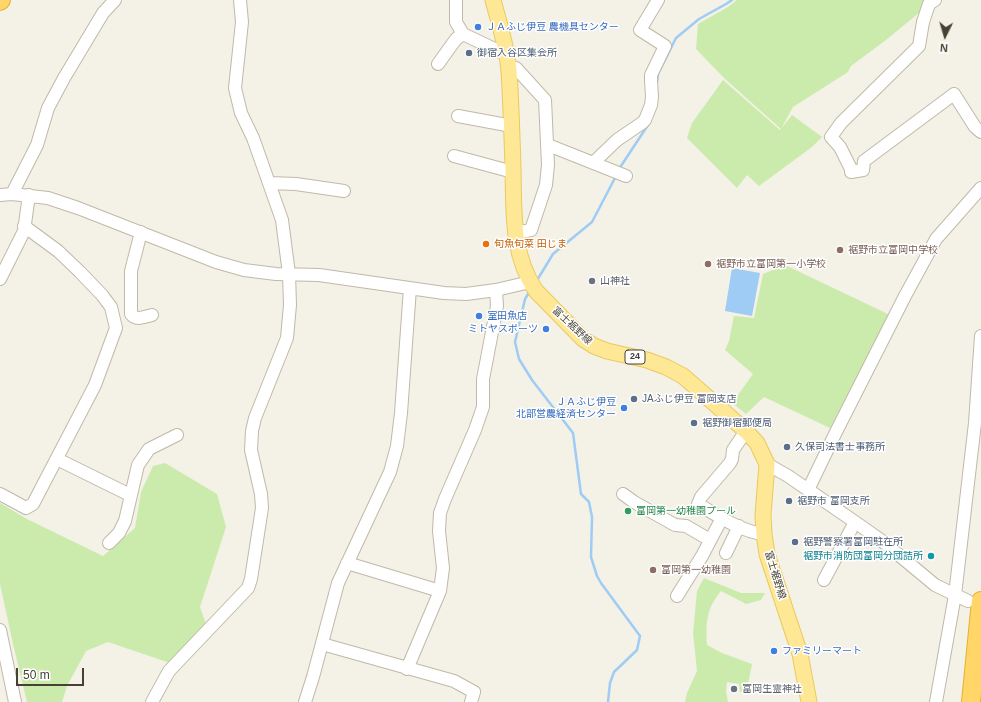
<!DOCTYPE html>
<meta charset="utf-8">
<style>
body{margin:0}
#map{position:relative;width:981px;height:702px;overflow:hidden;background:#f4f1e6;font-family:Helvetica,sans-serif}
canvas{display:block}
.north{position:absolute;left:925px;top:16px;width:40px;height:40px;-webkit-text-stroke:3px #fff;paint-order:stroke;rotate:185deg;font-size:11px;font-weight:700;line-height:16px;text-align:center;color:#474135}
.north::after{content:'';display:block;margin:auto;width:14px;height:18px;background:#474135;clip-path:polygon(50% 0,100% 100%,50% 72%,0 100%)}
.scale{position:absolute;left:16px;top:668px;width:68px;height:18px;box-sizing:border-box;border:2px solid #474135;border-top:0;padding-left:5px;font-size:12px;line-height:14px;white-space:nowrap;color:#474135;-webkit-text-stroke:3px #fff;paint-order:stroke}
</style>
<div id="map">
<canvas width="981" height="702"></canvas>
<div class="north">N</div>
<div class="scale">50 m</div>
</div>
<script>
const context = document.querySelector('canvas').getContext('2d');
context.lineJoin = 'round';
function paint(path, color) { context.fillStyle = color; context.fill(path, 'evenodd'); }
function trace(path, color, width, dash) { context.strokeStyle = color; context.lineWidth = width; context.lineCap = dash ? 'butt' : 'round'; context.setLineDash(dash || []); context.stroke(path); }
function write(font, color, halo, rows, align = 'center') {
  context.font = font + ' Helvetica,"Noto Sans JP",sans-serif'; context.lineWidth = 3; context.setLineDash([]); context.textBaseline = 'middle'; context.strokeStyle = halo; context.fillStyle = color; for (const [text, x, y, turn = 0] of rows) {
    context.save(); context.translate(x, y); context.rotate((+turn || 0) * Math.PI / 180); context.textAlign = isNaN(turn) ? turn : align; if (halo) context.strokeText(text, 0, 0); context.fillText(text, 0, 0); context.restore();
  }
}
paint(new Path2D(`
 M737,0H923L920,12L886,40L851,66L848,72L793,107L781,129L724,78L696,49L698,24L728,7Z
 M723,80L780,130L792,115L822,137L812,147L759,186L747,175L737,188L687,138L692,123Z
 M785,265L890,315L830,428L764,397L746,414L732,403L753,374L725,350L729,341L734,316L754,318L763,274Z
 M165,463L217,494L226,527L200,607L206,624L170,663L108,642L86,651L67,686L62,702H27L13,644L0,584V503L27,519L103,556L135,528L141,492L153,466Z
 M704,578L741,593H765L761,600L746,604L721,591C706,610 706,621 707,645L722,653L752,664L747,690L740,692L739,684L727,682L726,691L728,702H685L687,693L697,671L693,633L697,591Z`), '#cbebad');
paint(new Path2D(`
 M732,268L760,273L752,316L725,311Z`), '#9fccf4');
trace(new Path2D(`
 M657,82L658,74L676,38L699,19L726,4L732,0
 M619,169L648,125
 M536,282L553,254L592,222L616,176
 M530,291L525,299L515,342L519,359L532,380L573,433L581,494L589,502L592,517L591,557L597,576L601,583L640,636L637,650L614,672L610,683L608,702`), '#9fccf4', 2.5);
const minor = new Path2D(`
 M456,0V22L463,34L507,55
 M935,0L929,4L923,22L919,46L841,123L831,137L840,147L851,169V172L863,170L864,161L954,94L975,127L981,132
 M438,64L456,39L463,34
 M509,68H516L545,100L548,165L546,185L531,230L515,233
 M458,116L512,126
 M548,145L626,176
 M454,156L513,172
 M593,163L617,140L642,123L645,120L651,105L652,97L651,80V75L665,46L640,30L658,0
 M270,183L296,184L344,191
 M12,194L37,145L48,108L64,78L103,13L115,0
 M0,195L12,194L48,198L78,208L216,262L244,270L276,274L319,275L444,293L466,294L496,290L530,282
 M141,232L131,271V314C136,321 144,317 152,315
 M0,279L24,231L29,195
 M746,431L733,450L732,459L730,463L701,497L698,504C716,515 742,532 764,534
 M57,459L130,495
 M767,464L788,476L855,522L882,541L935,585L968,601
 M808,490L836,432L905,296L936,239L981,188
 M0,494L26,508L33,504L95,385L116,328L111,307L102,295L80,272L58,251L24,226
 M623,494L634,502L675,525L686,526L710,540
 M109,543L119,533L125,521L138,465L149,449L177,435
 M726,553L739,526
 M347,563L440,591
 M824,580L855,522
 M677,596L702,556L722,518
 M0,630L15,702
 M322,644L454,681L474,692L471,702
 M407,669L440,591L443,568L439,531L440,513L445,499L475,430L483,407V379L497,306L496,290
 M152,702L169,671L248,588L251,579L262,508L261,494L251,450L252,431L255,418L287,338L290,305L289,274L282,220L253,138L241,113L235,88L242,22L240,0
 M305,702L313,677L338,583L390,472L397,446L401,413L410,288
 M936,702L955,595L975,423L981,336`);
const major = new Path2D(`
 M493,0C499,23 507,47 509,71C511,103 512,136 513,168C514,211 511,254 536,291L583,339L594,346L607,351L647,360L666,367L683,376L746,431L757,443L767,464L763,515L764,534L767,554L800,654L809,702`);
const highway = new Path2D(`
 M0,1L1,0
 M971,702L981,601`);
trace(minor, '#c0b9a8', 14);
trace(major, '#eaca5e', 17);
trace(highway, '#e6af2f', 20);
trace(minor, '#fff', 12);
trace(major, '#ffe895', 15);
trace(highway, '#ffd667', 18);
for (const [x, y, r, color] of [
 [478,27,4,"#3f7fe0"],
 [469,53,4,"#5c6f8a"],
 [486,244,4,"#e8710a"],
 [840,250,4,"#8d6e63"],
 [708,264,4,"#8d6e63"],
 [592,281,4,"#6b7280"],
 [479,316,4,"#3f7fe0"],
 [546,329,4,"#3f7fe0"],
 [634,399,4,"#5c6f8a"],
 [624,408,4,"#3f7fe0"],
 [694,423,4,"#5c6f8a"],
 [787,447,4,"#5c6f8a"],
 [789,501,4,"#5c6f8a"],
 [628,511,4,"#2e9e5b"],
 [795,542,4,"#5c6f8a"],
 [931,556,4,"#0f9aa8"],
 [653,570,4,"#8d6e63"],
 [774,651,4,"#3f7fe0"],
 [734,689,4,"#6b7280"]
]) { const dot = new Path2D(); dot.arc(x, y, r, 0, 2 * Math.PI); context.fillStyle = color; context.fill(dot); trace(dot, '#fff', 1.5); }
for (const [x, y, w] of [
 [635,357,20]
]) { const box = new Path2D(); box.roundRect(x - w / 2, y - 7, w, 14, 3); context.fillStyle = '#fff'; context.fill(box); trace(box, '#474135', 1); }
write('bold 9px', '#474135', null, [
 ["24",635,357]
]);
write('10px', '#366cbe', '#fff', [
 ["ＪＡふじ伊豆 農機具センター",486,27],
 ["室田魚店",487,316],
 ["ミトヤスポーツ",538,329,"right"],
 ["ＪＡふじ伊豆",616,402,"right"],
 ["北部営農経済センター",616,414,"right"],
 ["ファミリーマート",782,651]
], 'left');
write('10px', '#4e5e75', '#fff', [
 ["御宿入谷区集会所",477,53],
 ["JAふじ伊豆 富岡支店",642,399],
 ["裾野御宿郵便局",702,423],
 ["久保司法書士事務所",795,447],
 ["裾野市 富岡支所",797,501],
 ["裾野警察署富岡駐在所",803,542]
], 'left');
write('10px', '#c56008', '#fff', [
 ["旬魚旬菜 田じま",494,244]
], 'left');
write('10px', '#785e54', '#fff', [
 ["裾野市立富岡中学校",848,250],
 ["裾野市立富岡第一小学校",716,264],
 ["富岡第一幼稚園",661,570]
], 'left');
write('10px', '#5b616d', '#fff', [
 ["山神社",600,281],
 ["富岡生霊神社",742,689]
], 'left');
write('10px', '#474135', '#fff', [
 ["富士裾野線",572,326,43],
 ["富士裾野線",775,575,73]
]);
write('10px', '#27864d', '#fff', [
 ["富岡第一幼稚園プール",636,511]
], 'left');
write('10px', '#0d838f', '#fff', [
 ["裾野市消防団富岡分団詰所",923,556]
], 'right');
</script>
